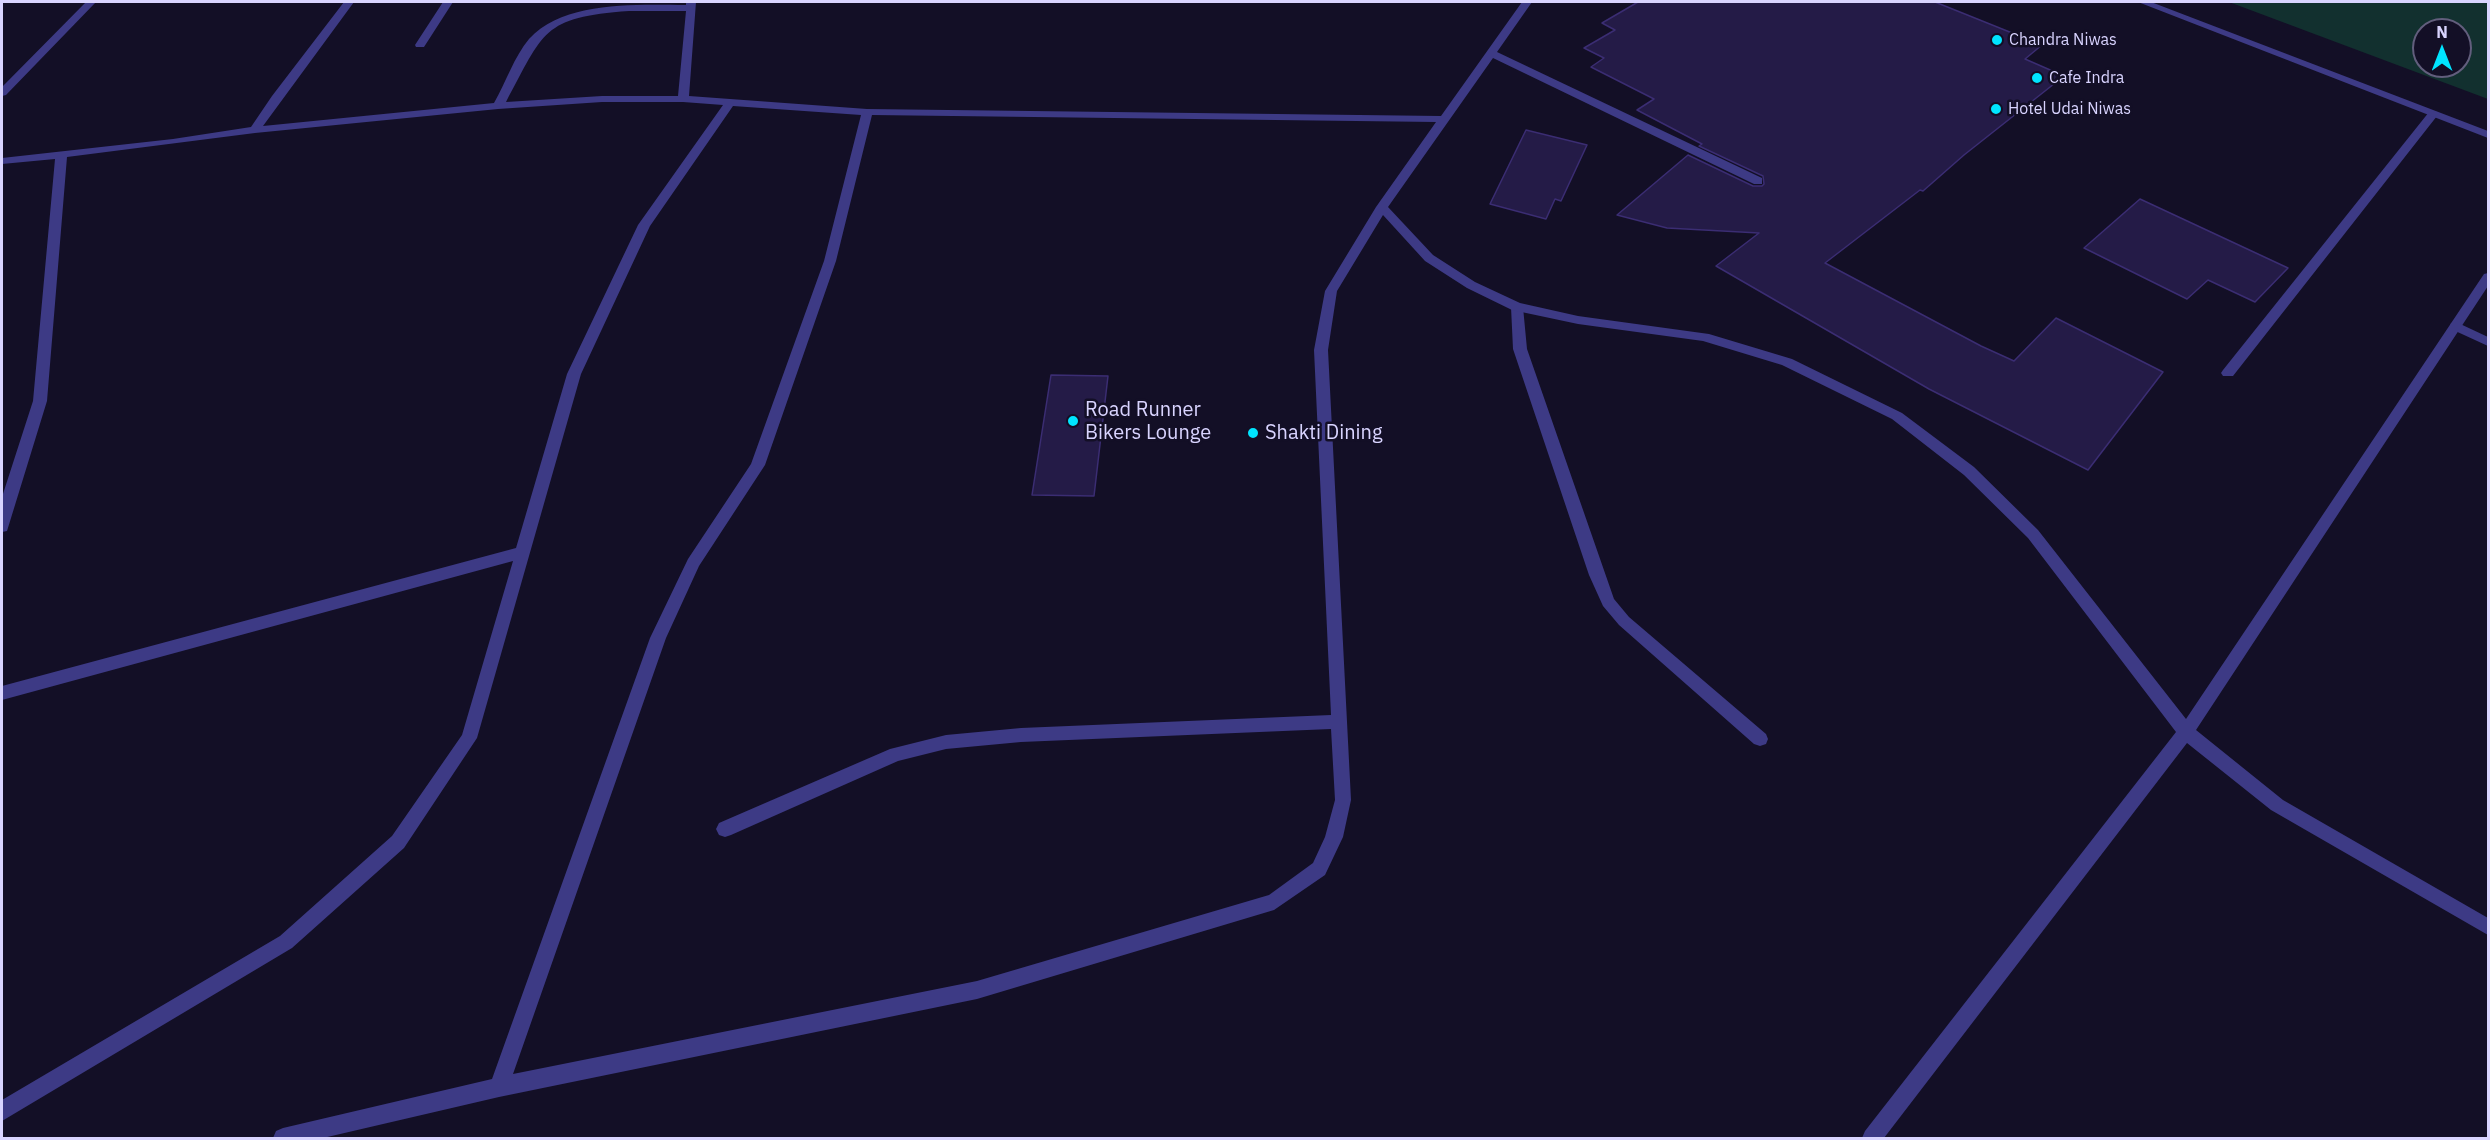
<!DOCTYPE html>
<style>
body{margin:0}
#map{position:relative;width:2490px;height:1140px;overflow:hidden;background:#130f26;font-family:"IBM Plex Sans",sans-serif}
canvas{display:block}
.frame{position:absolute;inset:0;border:3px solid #d9d4ff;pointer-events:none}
.north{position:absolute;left:2412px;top:18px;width:60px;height:60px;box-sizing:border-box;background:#130f26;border:2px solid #625e7d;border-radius:50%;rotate:0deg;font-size:16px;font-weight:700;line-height:24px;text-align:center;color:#d9d4ff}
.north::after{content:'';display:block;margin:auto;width:21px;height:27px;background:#00e5ff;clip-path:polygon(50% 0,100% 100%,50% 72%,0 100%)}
</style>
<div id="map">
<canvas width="2490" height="1140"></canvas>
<div class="frame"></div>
<div class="north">N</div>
</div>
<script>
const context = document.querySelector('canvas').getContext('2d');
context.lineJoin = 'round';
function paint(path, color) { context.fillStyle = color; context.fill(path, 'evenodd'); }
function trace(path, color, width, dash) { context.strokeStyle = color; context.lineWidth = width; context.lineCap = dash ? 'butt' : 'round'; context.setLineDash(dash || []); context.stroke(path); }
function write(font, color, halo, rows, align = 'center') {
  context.font = font + ' "IBM Plex Sans",sans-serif'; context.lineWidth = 5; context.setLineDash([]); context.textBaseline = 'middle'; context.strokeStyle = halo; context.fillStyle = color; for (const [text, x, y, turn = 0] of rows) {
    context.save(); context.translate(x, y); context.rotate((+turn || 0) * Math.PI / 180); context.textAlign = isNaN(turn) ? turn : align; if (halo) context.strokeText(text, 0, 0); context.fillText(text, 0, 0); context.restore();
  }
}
paint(new Path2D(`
 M2229,2H2488V99ZM2424,30H2460V66H2424Z`), '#12302f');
const building = new Path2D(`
 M1638,2H1935L2042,45L2025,59L2064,76L1964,155L1923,191L1920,190L1825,263L1981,346L2014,361L2056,318L2163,372L2088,470L1929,389L1716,266L1759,233L1667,228L1617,215L1688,155L1753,186H1762L1764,184L1763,176L1699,146L1702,144L1637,110L1654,99L1591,67L1604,58L1584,48L1615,30L1602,23Z
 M1526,130L1587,145L1561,201L1555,199L1546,219L1490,204Z
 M2140,199L2288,268L2255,302L2208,280L2187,299L2084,248Z
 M1051,375L1108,376L1094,496L1032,495Z`);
paint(building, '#241b47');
trace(building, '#3b2d73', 1.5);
paint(new Path2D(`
 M2433,111L2437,112V116L2233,376H2223L2221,373L2223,370L2429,112Z
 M1517,303L1523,307L1527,349L1614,599L1629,617L1766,734L1768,739L1766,744L1760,746L1754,744L1619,625L1603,606L1589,575L1513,349L1511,307Z
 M2456,322L2488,337V346L2451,329L2450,326L2451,323Z`), '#3d3a85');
paint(new Path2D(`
 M86,2H96L6,95L2,96V87Z
 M344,2H354L263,126L494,103C506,82 514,57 529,39C565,0 637,5 686,5V2H696L689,96L867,109L1441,116L1522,2H1532L1497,52L1762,178V184H1754L1493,58L1388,207L1433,255L1475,282L1520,303L1578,316L1709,334L1792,359L1902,413L1974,467L2038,530L2186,719L2484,274L2488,273V286L2196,730L2283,800L2488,918V935L2271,810L2187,743L1884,1138H1862L1865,1131L2176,732L2028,538L1964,475L1892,419L1782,365L1703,341L1578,324L1512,310L1467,288L1425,261L1383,215L1337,291L1328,350L1351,800L1343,837L1325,875L1274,910L977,999L499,1097L323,1138H273L276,1131L283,1128L492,1079L650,638L688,559L751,464L824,261L861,115L733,106L650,226L581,374L477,738L404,848L292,948L2,1121V1100L280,936L392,836L462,735L513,561L2,700V686L516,548L567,374L638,225L723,105L683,102H602L498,109L255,133L67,157L47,401L7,531L2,532V497L33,401L55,159L2,164V158L173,139L251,127L272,96ZM629,11H686L678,96H602L506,102C544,32 542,17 629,11ZM872,115L1436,122L1376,207L1325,291L1314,350L1331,715L1021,728L946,735L890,749L719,823L716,829L719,835L725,837L731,835L898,761L946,749L1021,742L1331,729L1335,800L1325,837L1313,863L1269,895L977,981L513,1074L666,638L699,566L765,465L836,261Z
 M443,2H453L424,47H416L415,45Z
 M2138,2H2151L2488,131V138Z`), '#3d3a85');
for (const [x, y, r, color] of [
 [1997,40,6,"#00e5ff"],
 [2037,78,6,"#00e5ff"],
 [1996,109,6,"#00e5ff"],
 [1073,421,6,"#00e5ff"],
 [1253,433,6,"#00e5ff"]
]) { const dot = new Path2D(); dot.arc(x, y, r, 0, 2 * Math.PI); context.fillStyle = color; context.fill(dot); trace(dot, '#130f26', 2); }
write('16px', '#d9d4ff', '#130f26', [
 ["Chandra Niwas",2009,40],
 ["Cafe Indra",2049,78],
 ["Hotel Udai Niwas",2008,109]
], 'left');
write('20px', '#d9d4ff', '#130f26', [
 ["Road Runner",1085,410],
 ["Bikers Lounge",1085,433],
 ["Shakti Dining",1265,433]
], 'left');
</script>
